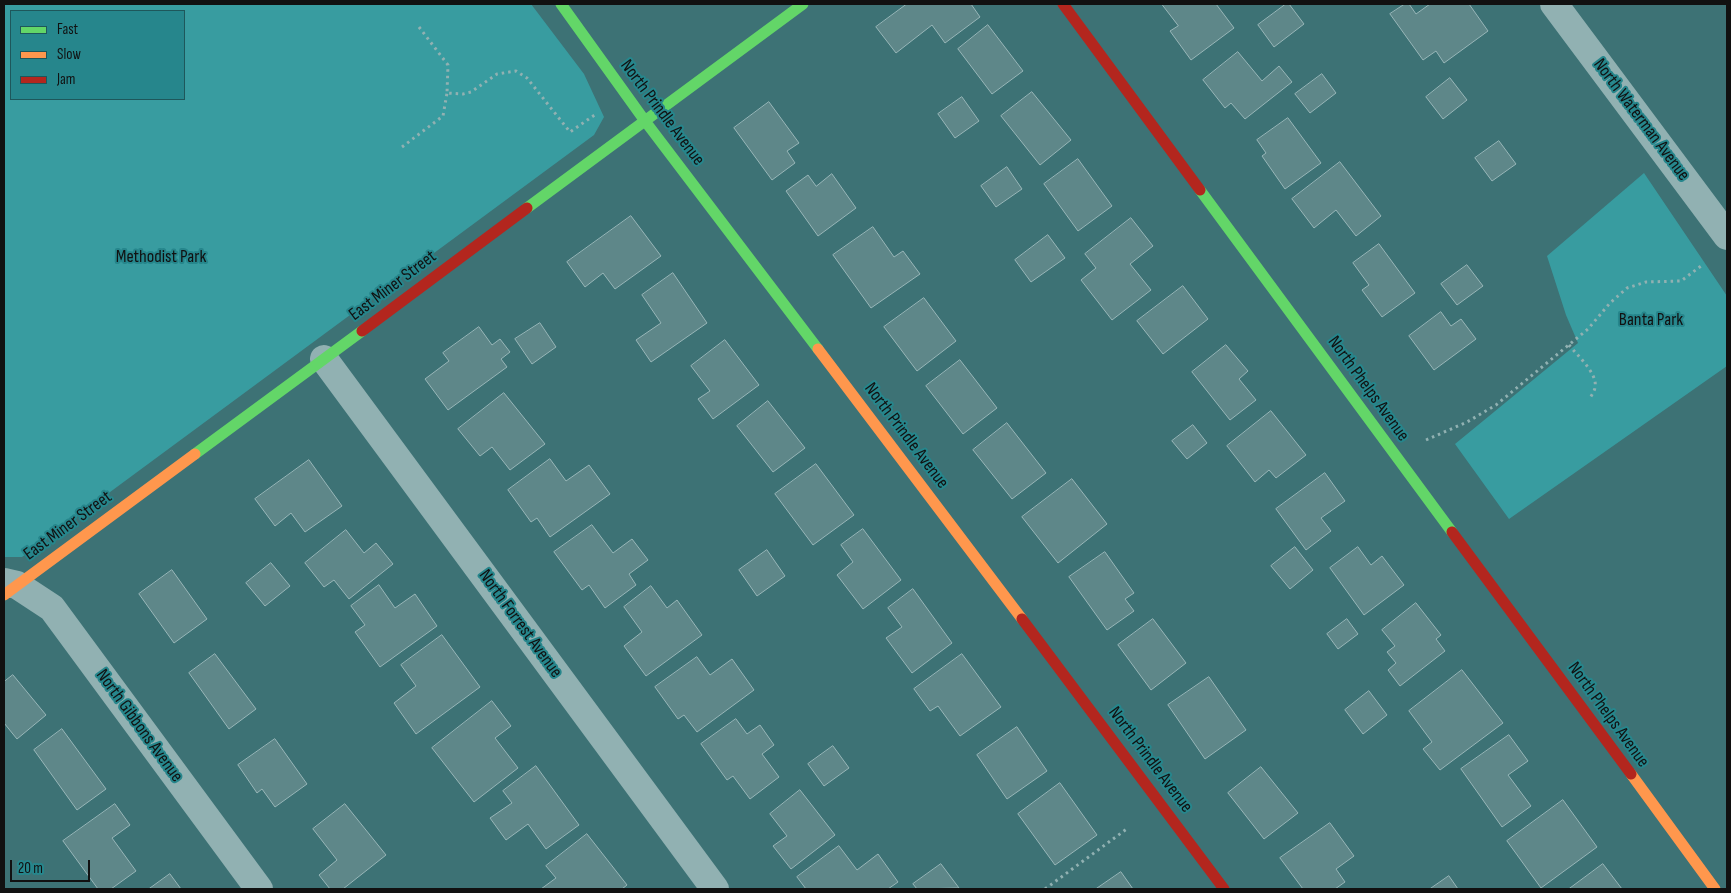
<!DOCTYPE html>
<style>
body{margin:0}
#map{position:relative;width:1731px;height:893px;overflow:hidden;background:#3d7275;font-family:"Sofia Sans Condensed",sans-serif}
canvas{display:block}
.frame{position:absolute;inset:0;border:5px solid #111;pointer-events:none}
.legend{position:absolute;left:10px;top:10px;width:175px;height:90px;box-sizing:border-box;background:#26868c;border:1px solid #1e575b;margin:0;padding:6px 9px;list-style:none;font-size:15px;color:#111}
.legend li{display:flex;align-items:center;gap:10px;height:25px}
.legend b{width:25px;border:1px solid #1e575b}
.scale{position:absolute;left:10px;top:860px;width:80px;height:22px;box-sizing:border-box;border:2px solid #111;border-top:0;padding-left:6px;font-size:15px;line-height:18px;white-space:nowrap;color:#111;-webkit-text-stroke:4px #26868c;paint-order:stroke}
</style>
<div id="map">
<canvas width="1731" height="893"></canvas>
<div class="frame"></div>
<ul class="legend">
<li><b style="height:6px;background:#63d668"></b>Fast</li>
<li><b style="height:6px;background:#ff974d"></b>Slow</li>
<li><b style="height:6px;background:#b3261e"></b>Jam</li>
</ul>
<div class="scale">20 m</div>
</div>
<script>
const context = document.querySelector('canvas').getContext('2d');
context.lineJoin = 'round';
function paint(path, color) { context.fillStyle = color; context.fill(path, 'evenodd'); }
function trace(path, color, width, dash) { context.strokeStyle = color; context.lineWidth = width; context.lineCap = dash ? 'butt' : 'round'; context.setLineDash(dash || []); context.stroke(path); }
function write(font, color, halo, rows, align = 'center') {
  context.font = font + ' "Sofia Sans Condensed",sans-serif'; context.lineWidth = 4; context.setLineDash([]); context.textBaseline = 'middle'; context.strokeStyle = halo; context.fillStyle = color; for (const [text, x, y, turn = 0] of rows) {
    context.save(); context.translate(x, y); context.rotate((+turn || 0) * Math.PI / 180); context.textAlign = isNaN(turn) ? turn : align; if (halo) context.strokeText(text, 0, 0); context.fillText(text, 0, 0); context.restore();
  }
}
paint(new Path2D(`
 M4,4H531L584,74L604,117L594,135L22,557H4ZM11,11H184V99H11Z
 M1644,173L1727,296V366L1509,519L1455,444L1578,343L1566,315L1547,256Z`), '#389ca0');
const building = new Path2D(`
 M907,4H971L980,17L945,43L932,25L896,53L876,27Z
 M1162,4H1216L1234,28L1191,60L1170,31L1178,26Z
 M1286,4H1289L1304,24L1274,47L1258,25Z
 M1405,4H1409L1416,14L1430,4H1469L1488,31L1444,63L1436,51L1423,60L1390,14Z
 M988,25L1023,71L992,94L958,49Z
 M1238,52L1262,81L1279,66L1292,82L1245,119L1231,103L1225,108L1203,80Z
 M1322,74L1336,93L1310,113L1295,94Z
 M1450,78L1467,100L1443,119L1426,97Z
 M1032,92L1071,140L1040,165L1001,116Z
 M962,97L979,121L955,138L938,114Z
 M769,102L799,143L787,151L795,163L772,180L734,128Z
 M1288,118L1321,163L1285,189L1262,156L1266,153L1257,140Z
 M1499,141L1516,164L1492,181L1475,158Z
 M1078,159L1112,206L1078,231L1044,184Z
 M1340,162L1381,216L1356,236L1336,210L1314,228L1292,199Z
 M1007,167L1022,189L996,207L981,186Z
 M832,174L856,208L818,236L786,191L808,175L816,186Z
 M631,216L661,256L615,289L603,273L585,287L567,262Z
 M1131,218L1153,246L1130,264L1151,290L1112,320L1081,280L1096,268L1085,254Z
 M873,227L894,257L903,251L920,274L871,308L833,255Z
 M1048,235L1065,258L1031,282L1015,260Z
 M1379,244L1415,293L1382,317L1362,290L1369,285L1353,263Z
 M1467,265L1483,286L1457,305L1441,284Z
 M673,273L707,323L651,362L636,340L661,323L642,295Z
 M1183,286L1208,319L1163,354L1137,321Z
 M924,298L956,341L917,371L884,327Z
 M1441,312L1451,326L1461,319L1476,339L1434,370L1409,336Z
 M540,323L556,347L532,364L515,339Z
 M479,327L492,345L500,339L510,352L501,359L507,367L448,410L425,379L449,361L443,353Z
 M725,340L759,385L713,419L698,399L710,391L691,366Z
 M1226,345L1248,371L1239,379L1256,400L1230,420L1192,372Z
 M960,360L997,408L963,434L926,386Z
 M504,393L545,444L510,470L492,447L480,456L458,429Z
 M768,401L805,448L773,472L737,426Z
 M1271,411L1306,455L1276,478L1269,470L1255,482L1227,446Z
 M1007,423L1046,473L1012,499L973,450Z
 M1193,425L1207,443L1187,459L1172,441Z
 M550,459L566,481L589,465L610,494L550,537L537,518L531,522L508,490Z
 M309,460L342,506L305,532L291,513L275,526L255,499Z
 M816,464L854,515L813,545L775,494Z
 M1325,473L1345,501L1321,518L1331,531L1306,550L1276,509Z
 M1072,479L1107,524L1058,563L1022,517Z
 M592,525L613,553L632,539L648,560L629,574L636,585L605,608L589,585L582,590L554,552Z
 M863,529L901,580L863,609L837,575L853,562L841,545Z
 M346,530L364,553L376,543L393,564L349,599L334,580L324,587L305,563Z
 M1295,547L1313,570L1290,589L1271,566Z
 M1358,547L1371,565L1382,556L1404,585L1364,615L1330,568Z
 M767,550L785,576L757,596L739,570Z
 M1105,552L1134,593L1125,599L1134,611L1107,630L1069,577Z
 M271,563L290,586L265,606L246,583Z
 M172,570L207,619L174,643L139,594Z
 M379,585L395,608L415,594L437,626L380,667L355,632L365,625L351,606Z
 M651,586L667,608L677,600L702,635L646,676L624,646L642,632L624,607Z
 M913,589L952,643L912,673L886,638L902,627L888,608Z
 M1416,603L1441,635L1436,639L1445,651L1400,686L1388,670L1396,663L1387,652L1395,646L1382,630Z
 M1153,619L1186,663L1151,690L1118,645Z
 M1347,619L1358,634L1338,649L1327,634Z
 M442,635L480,687L416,734L394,703L416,686L401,665Z
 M215,654L256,709L229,729L189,673Z
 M962,654L1001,707L960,736L938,706L930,711L914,689Z
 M697,657L710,675L732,659L754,690L697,732L684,715L678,719L655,687Z
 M1462,670L1503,723L1440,770L1423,749L1432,742L1409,711Z
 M13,675L46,715L17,739L4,723V682Z
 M1209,677L1246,730L1205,759L1168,705Z
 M1369,691L1387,715L1363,734L1345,710Z
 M492,701L511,726L495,738L518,768L474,802L432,748Z
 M736,719L747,734L760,725L774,745L762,754L779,777L750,799L733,776L727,780L701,744Z
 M1017,727L1047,771L1007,799L977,755Z
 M62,729L106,789L77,810L34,750Z
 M1509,735L1528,761L1508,775L1531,806L1502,827L1461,769Z
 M275,739L307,784L275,807L262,789L257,793L238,765Z
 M833,746L849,768L824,786L808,764Z
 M536,766L579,825L546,849L528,824L506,840L490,818L512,803L503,791Z
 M1261,767L1298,813L1264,839L1228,793Z
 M1060,783L1097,835L1055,865L1018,814Z
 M800,790L835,835L791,869L773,846L787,836L770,814Z
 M1563,800L1597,847L1541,888L1507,841Z
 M115,804L130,825L112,838L136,871L111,889H98L63,841Z
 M345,804L386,855L343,889H330L319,875L337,860L313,829Z
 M1330,823L1354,856L1336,869L1345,882L1335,889H1303L1280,858Z
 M587,834L627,885L622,889H541L556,878L546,866Z
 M839,846L857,870L878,854L898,882L888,889H806L797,877Z
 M941,864L959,888L917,889L913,884Z
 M1603,864L1622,889H1569Z
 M1121,872L1133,889H1096Z
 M170,874L181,889H149Z
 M1449,876L1458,889H1430Z`);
paint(building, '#5e8789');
trace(building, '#98b6b8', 1);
trace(new Path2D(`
 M419,27L448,65L447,93L463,94L471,92L497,74L516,71L527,78L570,132L596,114
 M402,147L443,116L447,93
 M1569,345C1577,355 1598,374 1595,387C1595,390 1592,395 1590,398
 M1426,440L1467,422L1496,405L1588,329L1610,303L1627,288L1646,282L1681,281L1701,266
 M1045,889L1128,828`), '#91b1b2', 3, [2.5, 4]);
trace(new Path2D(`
 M1554,4L1727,236
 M324,359L715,889
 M4,582L17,585L52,608L259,889`), '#91b1b2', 28);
trace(new Path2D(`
 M561,4L645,121L818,349
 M1200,190L1452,532
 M527,208L803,4
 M195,454L362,331`), '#63d668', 11);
trace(new Path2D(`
 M818,349L1022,619
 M4,595L195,454
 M1631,774L1715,889`), '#ff974d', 11);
trace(new Path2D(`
 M1063,4L1200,190
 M362,331L527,208
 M1452,532L1631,774
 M1022,619L1224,889`), '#b3261e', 11);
write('18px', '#111', '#26868c', [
 ["North Prindle Avenue",662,113,53],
 ["North Waterman Avenue",1641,120,53],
 ["East Miner Street",393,286,-37],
 ["North Phelps Avenue",1368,389,54],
 ["North Prindle Avenue",906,436,53],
 ["East Miner Street",68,526,-36],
 ["North Forrest Avenue",520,624,54],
 ["North Phelps Avenue",1608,715,54],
 ["North Gibbons Avenue",139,726,54],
 ["North Prindle Avenue",1150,760,53]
]);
write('18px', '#111', '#26868c', [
 ["Methodist Park",161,257],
 ["Banta Park",1651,320]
]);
</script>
